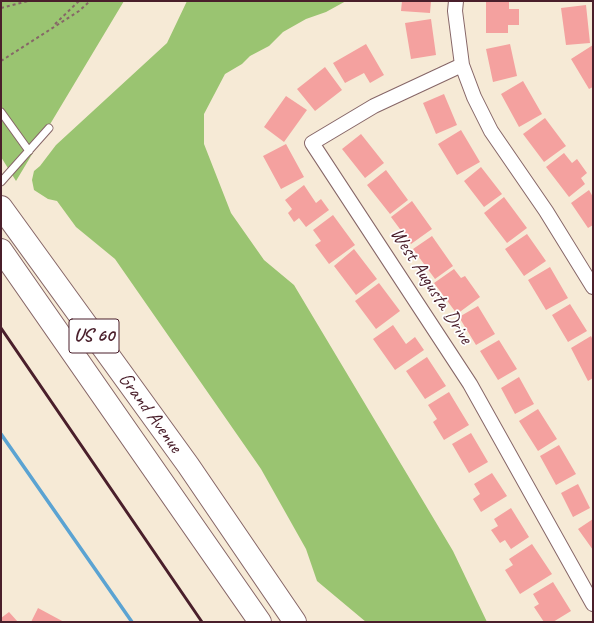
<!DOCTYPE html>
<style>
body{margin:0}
#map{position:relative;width:594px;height:623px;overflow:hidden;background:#f6ead6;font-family:Caveat,sans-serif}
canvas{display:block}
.frame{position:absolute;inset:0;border:2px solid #4a1f2b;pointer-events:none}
</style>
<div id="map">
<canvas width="594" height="623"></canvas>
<div class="frame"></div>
</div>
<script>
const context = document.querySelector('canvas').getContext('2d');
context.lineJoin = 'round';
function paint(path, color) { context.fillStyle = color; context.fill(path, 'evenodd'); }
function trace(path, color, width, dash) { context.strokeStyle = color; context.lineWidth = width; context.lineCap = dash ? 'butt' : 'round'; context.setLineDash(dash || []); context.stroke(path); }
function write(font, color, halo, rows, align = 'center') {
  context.font = font + ' Caveat,sans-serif'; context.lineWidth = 3.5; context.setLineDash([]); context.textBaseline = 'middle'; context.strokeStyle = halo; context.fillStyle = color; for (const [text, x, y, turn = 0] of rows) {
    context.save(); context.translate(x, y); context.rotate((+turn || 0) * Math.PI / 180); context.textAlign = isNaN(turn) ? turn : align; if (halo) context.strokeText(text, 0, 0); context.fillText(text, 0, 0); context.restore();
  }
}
paint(new Path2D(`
 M1,1H124L16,181L1,157Z
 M187,1H346L326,12L306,19L283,32L269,46L250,56L242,64L225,74L204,114V144L231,213L264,260L294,285L453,551L487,622H366L317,581L306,549L261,469L115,259L76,227L57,201L48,199L34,190L32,180L34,171L40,166L56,145L167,43Z`), '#9ac471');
trace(new Path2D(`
 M1,434L132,622`), '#5ba3d2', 3.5);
paint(new Path2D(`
 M402,1H431L430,13L401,11Z
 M486,1H509V9H519V25H508V33H486Z
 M586,5L590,43L566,45L561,8Z
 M431,19L436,55L411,59L405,23Z
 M366,44L384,75L370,83L364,73L345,83L333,63Z
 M510,44L517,76L493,82L486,49Z
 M593,45V87L589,89L571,59Z
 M325,67L342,90L315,111L297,89Z
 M523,81L542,114L519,127L501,94Z
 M444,94L457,125L436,134L423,103Z
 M286,96L307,110L284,142L264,127Z
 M545,118L566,146L544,162L523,134Z
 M461,130L480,162L457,175L438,144Z
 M361,134L384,163L365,178L342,149Z
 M286,144L304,177L281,189L263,156Z
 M564,153L572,163L577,159L587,173L581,178L585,184L569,197L546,167Z
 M481,167L502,194L484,207L464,181Z
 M386,170L408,200L390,214L367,185Z
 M304,185L316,203L321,199L329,210L306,227L299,218L294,222L288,213L292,209L285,200Z
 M589,190L593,197V225L588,228L571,203Z
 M504,197L527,228L507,243L484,213Z
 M412,201L432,229L411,244L391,217Z
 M333,215L355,245L329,264L315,245L321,241L313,230Z
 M527,234L546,261L524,276L505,249Z
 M432,236L453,266L435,279L413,249Z
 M354,249L377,279L356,295L334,266Z
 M550,267L568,298L546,310L528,280Z
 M454,269L461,278L465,276L480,297L457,314L434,283Z
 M379,283L400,311L376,329L355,301Z
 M570,304L587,331L568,342L552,315Z
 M478,306L495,334L476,345L459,317Z
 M393,325L406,344L415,337L424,350L395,370L373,339Z
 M591,336L593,340V378L588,381L571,348Z
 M499,340L517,369L498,380L480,351Z
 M427,357L446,386L425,399L406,371Z
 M519,377L534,404L515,414L501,388Z
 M449,392L469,425L444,440L433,422L437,419L428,405Z
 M538,409L557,439L538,451L519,421Z
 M471,433L488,462L469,473L452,444Z
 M559,445L576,474L556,485L540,456Z
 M492,473L507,496L481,512L473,499L480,494L474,484Z
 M578,484L590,508L573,517L561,493Z
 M511,508L529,537L511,549L505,540L500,543L491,530L498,526L494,519Z
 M593,519V550L578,529Z
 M532,544L552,574L520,594L505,570L513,565L509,559Z
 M553,582L571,611L553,622H544L534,607L539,604L533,594Z
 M38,608L64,622H31Z
 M9,612L18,622H1V618Z`), '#f4a19f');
const lane = new Path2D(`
 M1,112L29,151
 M1,182L49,128`);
const street = new Path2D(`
 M456,1L455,11L462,65L474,97L491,131L546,211L593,287
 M462,65L374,106L312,143L470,384L593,604`);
const highway = new Path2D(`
 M1,207L188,465L295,622
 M1,250L260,622`);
trace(lane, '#866667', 9);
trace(street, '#866667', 16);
trace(highway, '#866667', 24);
trace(new Path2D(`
 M1,8L28,1
 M55,24L79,1
 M1,61L79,11L90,1`), '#866667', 2, [3, 3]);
trace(lane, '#fff', 7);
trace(street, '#fff', 14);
trace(highway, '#fff', 22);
trace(new Path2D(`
 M1,328L202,622`), '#4a1f2b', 3);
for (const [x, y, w] of [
 [94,336,50]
]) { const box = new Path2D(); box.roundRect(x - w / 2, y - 17, w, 34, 3); context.fillStyle = '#fff'; context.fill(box); trace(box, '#4a1f2b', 1); }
write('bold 19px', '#4a1f2b', null, [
 ["US 60",94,336]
]);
write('20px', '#4a1f2b', '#fff', [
 ["West Augusta Drive",431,286,57],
 ["Grand Avenue",150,413,54]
]);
</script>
